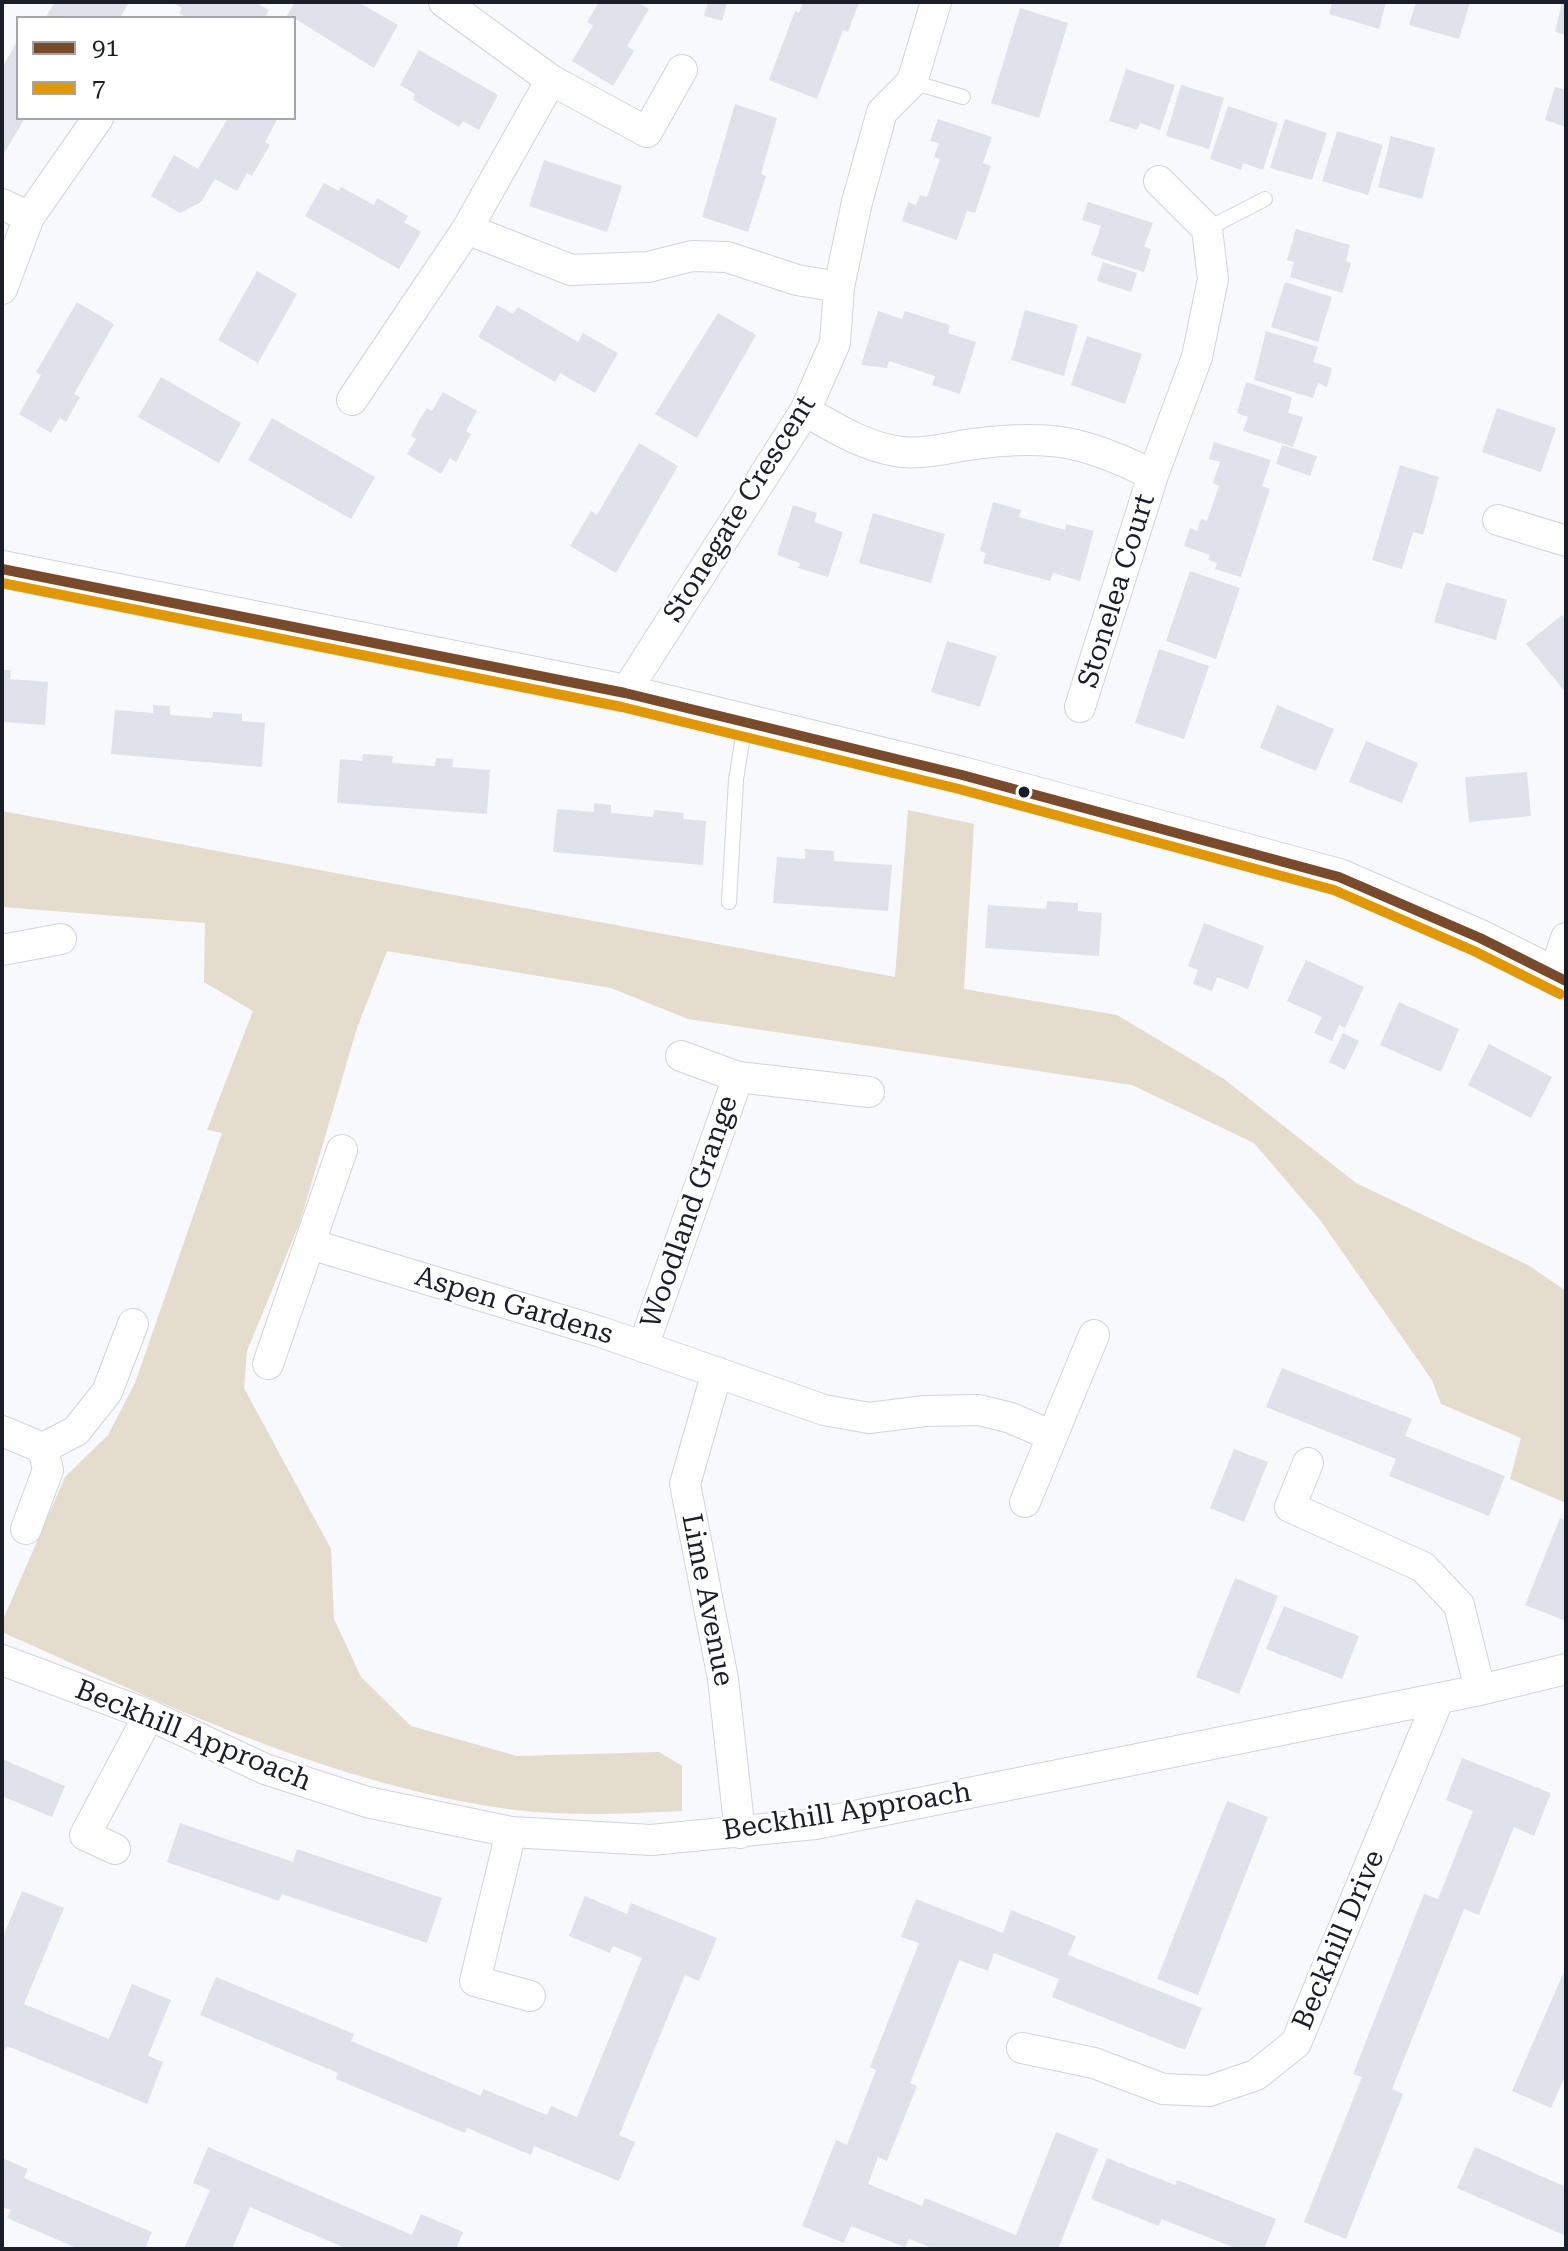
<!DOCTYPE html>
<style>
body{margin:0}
#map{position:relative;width:1568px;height:2251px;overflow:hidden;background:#f8f9fc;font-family:"Roboto Serif",serif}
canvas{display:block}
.frame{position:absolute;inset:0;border:4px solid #1a1e29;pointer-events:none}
.legend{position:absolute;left:16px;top:16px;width:280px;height:104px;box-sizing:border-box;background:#fff;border:2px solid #a3a5a9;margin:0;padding:10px 14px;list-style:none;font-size:24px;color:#1a1e29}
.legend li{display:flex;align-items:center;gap:16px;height:40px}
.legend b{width:40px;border:2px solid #a3a5a9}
</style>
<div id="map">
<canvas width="1568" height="2251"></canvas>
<div class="frame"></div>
<ul class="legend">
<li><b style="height:10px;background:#7a4b2a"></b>91</li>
<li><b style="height:10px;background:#e19804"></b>7</li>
</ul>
</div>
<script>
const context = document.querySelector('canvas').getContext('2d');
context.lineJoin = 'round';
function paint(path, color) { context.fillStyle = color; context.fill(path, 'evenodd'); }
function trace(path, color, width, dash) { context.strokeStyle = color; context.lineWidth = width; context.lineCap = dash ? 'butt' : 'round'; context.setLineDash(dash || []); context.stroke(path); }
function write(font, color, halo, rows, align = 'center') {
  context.font = font + ' "Roboto Serif",serif'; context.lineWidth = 6; context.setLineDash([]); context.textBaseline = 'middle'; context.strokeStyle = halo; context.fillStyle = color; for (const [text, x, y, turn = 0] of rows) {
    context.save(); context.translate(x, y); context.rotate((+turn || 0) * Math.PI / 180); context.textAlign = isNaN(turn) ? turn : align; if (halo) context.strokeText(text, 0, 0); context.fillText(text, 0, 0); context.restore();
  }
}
paint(new Path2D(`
 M908,810L974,824L964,989L1117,1015L1224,1079L1356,1183L1528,1265L1566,1291V1503L1510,1479L1521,1438L1441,1404L1432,1380L1320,1220L1254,1143L1132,1085L688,1019L611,988L387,951L357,1028L300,1222L247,1351L244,1388L331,1549L334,1619L361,1677L411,1726L517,1756L659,1752L682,1766V1811C621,1814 555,1817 494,1807C320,1779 161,1703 2,1632V1622L65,1477L108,1435L135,1383L222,1133L207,1130L253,1011L204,982L205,923L2,907V811L895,977Z`), '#e4dccc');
paint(new Path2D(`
 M55,2H129L120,18H45Z
 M171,2H255L269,10L265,18H187L179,13L182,8Z
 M295,2H358L398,25L374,68L294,18L286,17Z
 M599,2H637L649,9L627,46L634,51L613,86L572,61L593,26L587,22Z
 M708,2H727L722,21L704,16Z
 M803,2H859L848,32L843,30L817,99L769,80L795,11L799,13Z
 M1332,2H1386L1379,29L1329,14Z
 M1416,2H1470L1459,39L1409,25Z
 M1562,2H1566V35L1555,32Z
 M1020,8L1068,23L1039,118L991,103Z
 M18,40V118H25L2,157V68Z
 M419,50L498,95L479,130L463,121L459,127L413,100L415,94L400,85Z
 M1126,69L1175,85L1160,130L1140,123L1137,130L1109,121Z
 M1181,85L1224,98L1209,149L1166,136Z
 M1555,87L1566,90V127L1545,120Z
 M735,104L777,118L761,174L766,176L748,232L702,217Z
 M1228,106L1278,123L1263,170L1243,163L1241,170L1210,159Z
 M228,118H278L265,142L270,145L252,176L247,173L237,191L215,179L201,202L180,213L151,196L174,155L198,169Z
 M938,119L992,137L983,163L991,166L983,189L975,213L967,211L957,240L902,221L908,202L916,205L920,195L927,197L940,159L934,157L939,143L930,141Z
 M1285,119L1327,133L1312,180L1270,168Z
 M1337,131L1383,145L1368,195L1322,181Z
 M1391,136L1435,148L1422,199L1378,187Z
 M544,160L622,186L607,232L529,206Z
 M324,183L339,191L341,187L374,205L377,198L408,216L404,222L421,232L399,269L305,216Z
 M1088,202L1153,223L1144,247L1151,249L1144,272L1091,255L1101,226L1082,220Z
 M1296,229L1350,245L1346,261L1351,263L1342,293L1290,277L1294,262L1287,260Z
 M1103,262L1137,273L1131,292L1097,281Z
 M257,271L297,294L258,363L218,340Z
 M1285,282L1332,297L1318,342L1271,327Z
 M77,302L114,324L74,394L80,397L66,422L60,418L51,433L19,414L41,375L36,372Z
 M497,305L513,314L518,307L578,342L583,333L618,353L595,393L560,373L555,382L478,337Z
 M1025,310L1078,325L1064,376L1011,360Z
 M878,311L902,319L905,311L927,318L950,325L948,333L976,342L960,394L932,385L935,376L889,361L887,368L861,365Z
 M718,313L756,335L697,438L655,414Z
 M1266,331L1318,347L1313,362L1332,368L1327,387L1318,383L1313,398L1254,380Z
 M1087,336L1142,354L1125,404L1071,385Z
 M161,377L241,423L219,463L138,417Z
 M1246,382L1292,397L1288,413L1303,417L1293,447L1243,431L1248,417L1237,413Z
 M443,392L477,411L466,431L471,434L456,462L450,458L441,474L407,454L416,439L411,436L418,422L427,408L432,411Z
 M1497,408L1556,428L1541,472L1482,452Z
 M272,418L375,477L351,519L248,460Z
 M1214,442L1271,460L1262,486L1270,489L1241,577L1215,569L1217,563L1208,560L1210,555L1184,546L1190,528L1197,531L1201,519L1207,521L1219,486L1213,483L1220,462L1209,459Z
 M639,443L678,466L616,573L570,546L591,511L597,515Z
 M1282,445L1317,456L1310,476L1276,464Z
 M1400,465L1439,477L1423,535L1413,532L1402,569L1372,560Z
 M993,502L1021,510L1019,517L1065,530L1066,524L1094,531L1080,581L1053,573L1050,581L983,563L986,553L980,551Z
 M793,505L817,513L814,522L843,532L828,577L798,568L800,563L777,555Z
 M873,513L945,534L931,583L859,563Z
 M1190,571L1240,588L1216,659L1166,641Z
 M1446,582L1507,600L1496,640L1434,622Z
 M1562,615L1566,620V693L1526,644Z
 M947,641L997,656L980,707L931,692Z
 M1159,649L1209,666L1184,739L1135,723Z
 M2,670H11L10,679L48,682L45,725L2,722Z
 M153,705L170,706V715L212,718L213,712L242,714V721L265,723L262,767L111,754L115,710L153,713Z
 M1277,705L1334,729L1316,771L1260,748Z
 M1366,741L1418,763L1402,803L1349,782Z
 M363,754L393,756L392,763L435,766L436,758L453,759L452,767L490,770L487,814L337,803L340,759L362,761Z
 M1527,772L1531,816L1469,822L1465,777Z
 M594,803L611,805V813L653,817L654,810L684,813L683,819L706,821L703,865L553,852L557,809L594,812Z
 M805,849L834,851V861L892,865L888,911L773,903L777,857L805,859Z
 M1047,901L1078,903V911L1102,913L1099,956L985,948L988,905L1046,909Z
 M1204,923L1264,946L1248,989L1217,977L1212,991L1193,984L1198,970L1188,966Z
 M1306,960L1364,987L1345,1028L1339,1025L1332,1041L1314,1033L1322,1017L1287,1001Z
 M1399,1002L1459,1029L1441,1072L1380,1045Z
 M1343,1033L1359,1041L1345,1070L1329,1062Z
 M1489,1044L1552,1077L1531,1118L1468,1085Z
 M1282,1368L1412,1419L1405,1436L1505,1476L1489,1516L1389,1476L1396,1459L1266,1407Z
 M1234,1449L1268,1462L1244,1522L1210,1508Z
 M1560,1518L1566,1520V1621L1525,1605Z
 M1235,1578L1278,1596L1239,1694L1196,1677Z
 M1284,1606L1359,1636L1342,1679L1266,1649Z
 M1462,1758L1551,1793L1534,1836L1514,1827L1479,1915L1464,1909L1392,2089L1403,2094L1346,2239L1304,2222L1362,2077L1353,2074L1424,1894L1438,1899L1473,1811L1446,1800Z
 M2,1759L65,1786L52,1817L2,1796Z
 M1227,1801L1268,1817L1198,1995L1157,1979Z
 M180,1823L293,1862L297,1849L442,1898L427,1943L282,1894L279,1901L167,1862Z
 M22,1891L64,1908L24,2004L109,2039L132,1984L171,2000L148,2056L163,2062L147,2104L7,2046L2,2057V1939Z
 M585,1896L627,1914L631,1903L717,1938L699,1981L685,1975L619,2135L635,2142L619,2181L534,2146L531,2155L467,2128L465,2133L336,2079L338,2073L200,2015L216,1977L354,2034L351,2041L481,2096L483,2089L547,2115L551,2106L577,2117L642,1958L613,1946L610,1953L569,1936Z
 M916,1899L1003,1933L1011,1910L1076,1936L1068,1955L1202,2008L1185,2050L1052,1997L1059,1979L994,1953L988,1971L959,1960L910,2083L917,2086L887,2161L878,2157L868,2184L922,2206L925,2198L1016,2235L1056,2132L1098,2149L1058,2249H935L909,2239L905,2247L851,2226L844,2243L802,2226L836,2140L847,2145L876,2070L870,2067L919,1943L901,1937Z
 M1566,1967V2074L1551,2108L1512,2091Z
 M208,2147L412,2235L421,2214L463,2232L456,2249H347L250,2207L232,2249H184L210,2190L193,2183Z
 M1475,2147L1566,2187V2236L1457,2188Z
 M2,2158L28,2169L24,2178L152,2232L145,2249H79L7,2218L11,2210L2,2207Z
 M1107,2158L1175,2185L1177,2180L1276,2219L1264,2249H1238L1161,2219L1159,2226L1091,2199Z`), '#dfe2ea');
const service = new Path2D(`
 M912,82L963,97
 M1207,229L1265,199
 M729,902L736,780L745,723`);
const minor = new Path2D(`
 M444,2L551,80L647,132L682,70
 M2,204L29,217
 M467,229L571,270L648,267L692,256L727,257L797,280L839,287
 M2,289L29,217L98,118
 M352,400L467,229L551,80
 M805,411C834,427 861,445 895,451C920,456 950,447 974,444C1050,434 1085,441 1153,475
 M1498,520L1566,541
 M625,693L805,411L835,343L839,287L857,202L882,112L912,82L936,2
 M1080,707L1153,475L1197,357L1213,279L1207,229L1159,181
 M2,950L61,939
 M1554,974L1566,938
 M681,1056L738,1077L869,1092
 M310,1244L601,1332L824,1410L869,1418L925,1411L979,1410L1011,1418L1052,1436
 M643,1347L738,1077
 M268,1364L342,1150
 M717,1372L685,1484L723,1679L740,1833
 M2,1431L43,1448L76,1431L107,1392L133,1324
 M1308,1463L1290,1507L1423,1567L1459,1605L1480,1690
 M1025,1502L1094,1335
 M26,1529L48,1470L43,1448
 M2,1660L149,1715L265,1769L367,1802L511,1832L651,1840L815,1824L1480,1690L1566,1669
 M511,1832L475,1981L530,1996
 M115,1849L85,1835L149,1715
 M1022,2048L1094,2063L1163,2089L1209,2091L1256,2075L1296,2043L1439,1698`);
const tertiary = new Path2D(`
 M2,569L625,693L962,775L1339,877L1480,938L1566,981`);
trace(service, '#d1d4db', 16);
trace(minor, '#d1d4db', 32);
trace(tertiary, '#d1d4db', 38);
trace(service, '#fefeff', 14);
trace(minor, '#fefeff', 30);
trace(tertiary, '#fefeff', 36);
trace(new Path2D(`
 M2,569L625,693L962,775L1339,877L1480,938L1566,981`), '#7a4b2a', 10);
trace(new Path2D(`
 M2,583L622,707L959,789L1334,890L1474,951L1560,994`), '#e19804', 10);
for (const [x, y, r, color] of [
 [1024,792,7,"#1a1e29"]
]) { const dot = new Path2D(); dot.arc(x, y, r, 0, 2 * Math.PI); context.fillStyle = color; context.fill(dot); trace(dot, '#fff', 3); }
write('28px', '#1a1e29', '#fff', [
 ["Stonegate Crescent",740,509,-58],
 ["Stonelea Court",1117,591,-73],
 ["Woodland Grange",690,1212,-71],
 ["Aspen Gardens",514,1306,17],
 ["Lime Avenue",707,1600,79],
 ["Beckhill Approach",193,1736,22],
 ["Beckhill Approach",847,1812,-9],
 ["Beckhill Drive",1339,1940,-67]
]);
</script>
